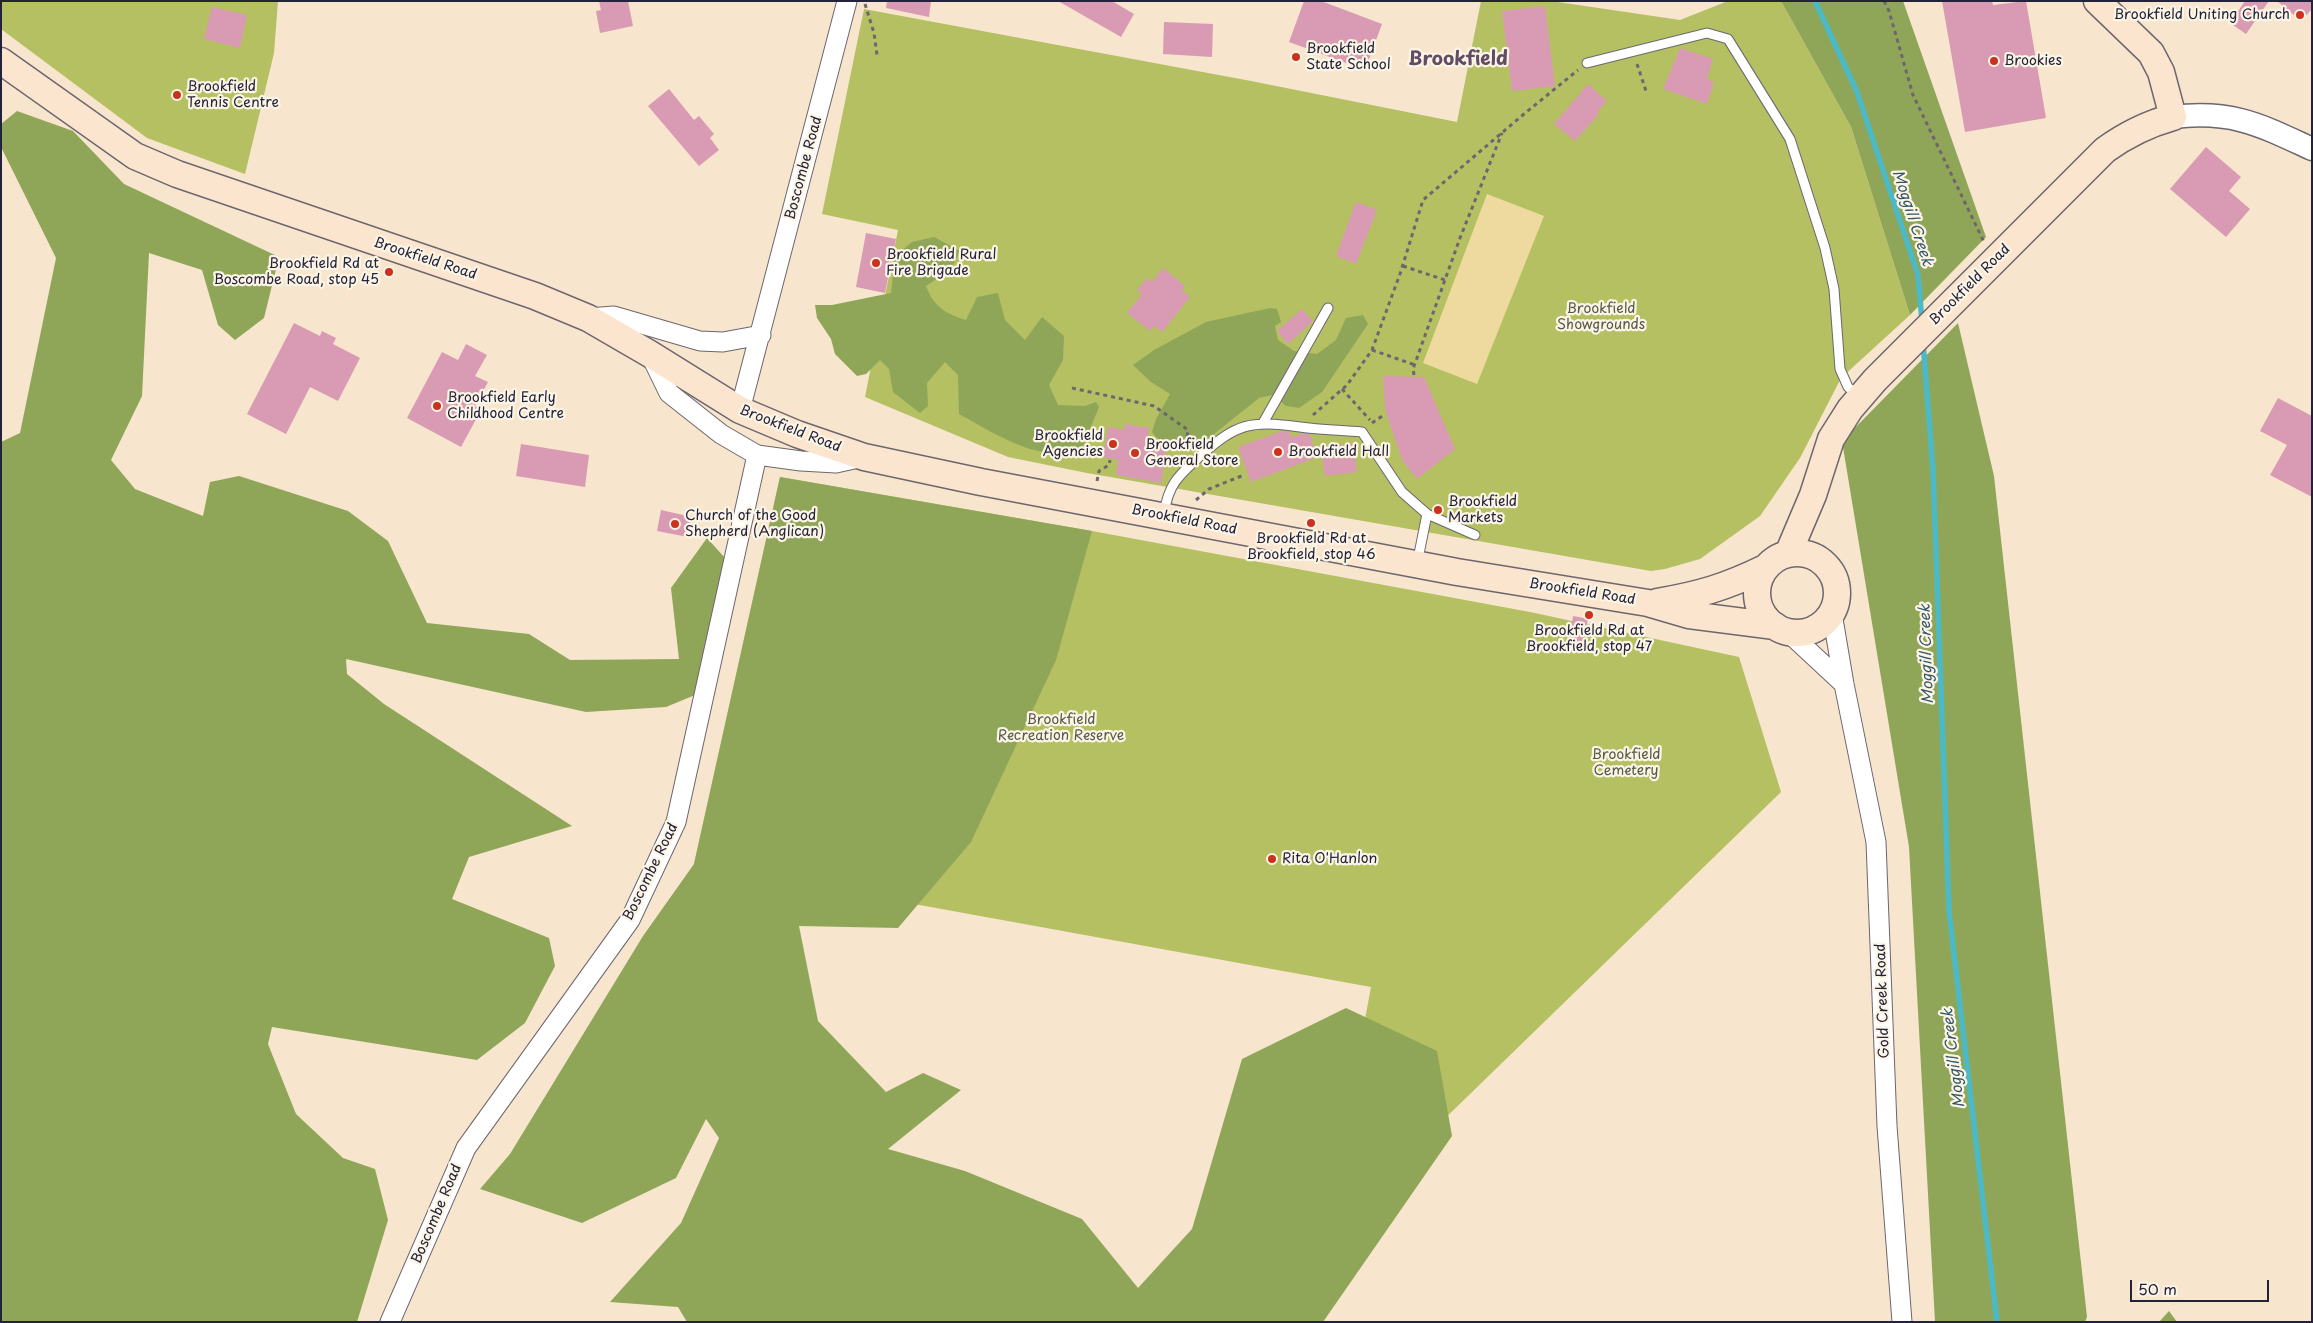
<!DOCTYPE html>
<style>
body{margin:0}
#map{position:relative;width:2313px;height:1323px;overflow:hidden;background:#f7e5cd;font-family:"Playpen Sans",sans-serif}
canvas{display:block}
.frame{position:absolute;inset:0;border:2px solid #22223b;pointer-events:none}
.scale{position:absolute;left:2130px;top:1280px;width:139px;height:22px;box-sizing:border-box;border:2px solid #22223b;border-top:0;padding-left:6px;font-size:15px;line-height:18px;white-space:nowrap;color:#22223b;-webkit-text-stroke:4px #fcf5e5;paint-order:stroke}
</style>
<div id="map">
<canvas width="2313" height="1323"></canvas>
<div class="frame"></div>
<div class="scale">50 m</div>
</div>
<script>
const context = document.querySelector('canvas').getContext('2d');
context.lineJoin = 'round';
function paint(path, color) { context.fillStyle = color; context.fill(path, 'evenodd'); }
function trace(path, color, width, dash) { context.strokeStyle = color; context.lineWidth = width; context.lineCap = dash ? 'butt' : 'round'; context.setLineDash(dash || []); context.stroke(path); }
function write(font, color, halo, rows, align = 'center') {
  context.font = font + ' "Playpen Sans",sans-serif'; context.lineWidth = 4.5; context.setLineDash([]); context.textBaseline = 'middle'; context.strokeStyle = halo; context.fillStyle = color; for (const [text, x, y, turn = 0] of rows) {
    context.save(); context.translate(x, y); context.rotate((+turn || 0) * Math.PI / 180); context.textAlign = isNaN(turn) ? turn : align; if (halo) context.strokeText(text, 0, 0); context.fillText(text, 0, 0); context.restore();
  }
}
paint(new Path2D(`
 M1,1H278L274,53L245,174L147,138L1,29Z
 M1481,1H1551L1680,20L1728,1H1781L1851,127L1910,315L1841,378L1800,458L1760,516L1700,559L1665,569L1651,571L1087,473L1008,457L865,397L898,230L822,214L864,9L1251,81L1457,122Z
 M780,477L1092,531L1530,612L1739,657L1781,792L1435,1128L1347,1116L1371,987L694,864Z`), '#b4c062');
paint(new Path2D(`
 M1781,1H1903L1986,237L1910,315L1851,127Z
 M17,111L73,131L124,184L279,257L264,318L235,340L218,325L202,270L149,253L142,396L111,460L135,489L203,516L210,482L239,476L348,511L388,541L427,623L529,634L570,660L679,659L671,588L707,538L725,558L695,695L666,707L586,712L346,659L347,674L384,704L572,826L469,857L452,899L549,938L555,966L525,1023L477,1060L272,1027L268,1044L296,1114L343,1158L375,1169L388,1220L357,1322H1V442L20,433L56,258L1,147V124Z
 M934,237L960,251L951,269L926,286C933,306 946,314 966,320L977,297L998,293L1005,320L1025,340L1042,317L1064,336L1063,360L1049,385L1058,405L1085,406L1096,402L1099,407L1083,446C1076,449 1068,453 1060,453C1027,455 988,430 959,414L958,375L945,362L927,383L928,406L920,413L893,392L889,369L880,360L866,374L857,376L835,354L831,339L817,318L815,305H832L891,293L895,256L912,242Z
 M1270,308L1277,309L1281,322L1275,326L1278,340L1294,351L1317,354L1336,340L1346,318L1363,315L1368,324L1322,392L1299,408L1286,406L1273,395L1259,398L1194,450C1178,448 1162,447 1152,432L1156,419L1170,394L1151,382L1133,365L1154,350L1206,322Z
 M1958,323L1994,476L2087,1317L2085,1322H1935L1909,847L1842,441Z
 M780,477L1092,531L1056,660L971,842L898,928L799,926L818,1021L886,1092L923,1073L961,1090L888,1149L965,1171L1082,1219L1138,1288L1192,1229L1242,1059L1346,1008L1437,1051L1452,1136L1323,1322H687L678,1307L610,1302L681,1223L719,1138L706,1119L676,1178L582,1223L480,1189L510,1154L643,936L694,864Z
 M2169,1311L2177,1322H2159Z`), '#8fa658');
paint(new Path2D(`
 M1487,194L1544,216L1477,384L1423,363Z`), '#eeda9e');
trace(new Path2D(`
 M1815,1L1857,92L1918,275L1922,321
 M1923,342L1933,470L1949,911L1997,1322`), '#4cbac6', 5.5);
paint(new Path2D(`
 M599,1H628L633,26L600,33L596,11L601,10Z
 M887,1H931L929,17L886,8Z
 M1058,1H1112L1134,14L1121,37Z
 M1304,1H1321L1382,24L1365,70L1289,42Z
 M1942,1H1992L1993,5L2026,1L2046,118L1965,132Z
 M2245,1H2269L2246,34L2230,23Z
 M2277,1H2312V9L2301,21Z
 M1545,6L1555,86L1512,91L1502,11Z
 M212,7L247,15L240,48L204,39Z
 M1164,22L1213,24L1212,57L1163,54Z
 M1680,48L1713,59L1707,79L1714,82L1707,104L1663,89Z
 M1588,84L1607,101L1597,112L1599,114L1575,141L1554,124Z
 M669,89L694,120L699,116L714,134L710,138L719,150L699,166L648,106Z
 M2206,147L2241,177L2229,191L2250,209L2226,237L2170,189Z
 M1356,202L1377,210L1356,264L1336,256Z
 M866,233L896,239L885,293L856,287Z
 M1163,268L1185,286L1182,290L1190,297L1162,332L1154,326L1150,331L1127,313L1142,294L1137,290L1147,278L1152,282Z
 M1302,309L1313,321L1288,344L1277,331Z
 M294,323L320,336L322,331L336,338L333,344L360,358L338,401L310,387L286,434L247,414Z
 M466,344L487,355L475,376L488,382L475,406L481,410L461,447L407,418L442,352L458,360Z
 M1383,376L1424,377L1455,449L1417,479L1402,460L1385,409Z
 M2278,398L2312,416V497L2270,475L2287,445L2260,431Z
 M1125,424L1149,428L1147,443L1167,446L1161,483L1116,475L1118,460L1103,457L1108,427L1124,430Z
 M1282,431L1289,432L1291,437L1302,434H1309L1318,457L1251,482L1238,447Z
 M1353,443L1357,472L1325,476L1321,448Z
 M521,444L589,455L585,487L516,476Z
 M661,510L692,517L688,537L657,531Z
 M1573,616L1588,619L1583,644L1569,641Z`), '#d99bb3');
const service = new Path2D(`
 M1587,63L1707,33L1728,39L1790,139L1825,248L1834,289L1840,369L1848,387L1858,396
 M1263,423L1328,308
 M1164,514C1168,485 1178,476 1199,457C1237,423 1250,420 1300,427C1321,430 1341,430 1362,432L1402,492L1427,514L1417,564
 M1427,514L1475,535`);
const minor = new Path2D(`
 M588,318L614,316L700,341L723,342L761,335
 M650,354L669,393L721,434L757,455L801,461L836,463L863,457
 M740,410L847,1
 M1832,613L1844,684L1876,842L1887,1126L1902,1322
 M1787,631L1844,684
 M390,1322L466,1148L630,920L676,822L757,455`);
const tertiary = new Path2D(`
 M2173,117C2233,110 2260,125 2312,149`);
const secondary = new Path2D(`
 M1,61L135,156L177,174L535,296L588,318L650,354L740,410L797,434L864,457L981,482L1457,572L1648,603L1689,615L1775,626
 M1757 593a40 40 0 1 1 80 0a40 40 0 1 1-80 0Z
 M1788,554L1813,495L1831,439L1850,409L1875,380L2105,150C2127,134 2148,124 2173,117L2161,72L2151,53L2097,1
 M1657,602C1699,595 1726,587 1765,568`);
trace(service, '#6d666e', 11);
trace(minor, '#6d666e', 21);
trace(tertiary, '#6d666e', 25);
trace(secondary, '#6d666e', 29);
trace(new Path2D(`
 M1884,1L1889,11L1913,95L1984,242
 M865,4L874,33L877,55
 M1637,64L1646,91
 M1403,266L1445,280
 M1372,350L1415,365
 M1414,375L1413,369L1460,238L1502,133
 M1072,388L1154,406L1188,430L1185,451
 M1342,389L1370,420
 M1313,415L1347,385L1372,350L1400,274L1423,200L1524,114L1578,70
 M1372,423L1384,415
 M1097,481L1099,471L1109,465L1110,460
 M1196,500L1209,489L1244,475`), '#6d666e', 3, [4, 4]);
trace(service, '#fff', 9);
trace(minor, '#fff', 19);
trace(tertiary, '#fff', 22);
trace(secondary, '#fce5cf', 26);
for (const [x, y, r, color] of [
 [2300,15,5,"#c8321e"],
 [1296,57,5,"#c8321e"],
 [1994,61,5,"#c8321e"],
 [177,95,5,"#c8321e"],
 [876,263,5,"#c8321e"],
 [389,272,5,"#c8321e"],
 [437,406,5,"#c8321e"],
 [1113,444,5,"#c8321e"],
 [1278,452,5,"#c8321e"],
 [1135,453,5,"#c8321e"],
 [1438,510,5,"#c8321e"],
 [1311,523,5,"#c8321e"],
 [675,524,5,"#c8321e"],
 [1589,615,5,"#c8321e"],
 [1272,859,5,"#c8321e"]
]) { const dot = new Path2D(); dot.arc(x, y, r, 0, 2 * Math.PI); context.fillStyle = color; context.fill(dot); trace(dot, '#fcf5e5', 2); }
write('14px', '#22223b', '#fcf5e5', [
 ["Brookfield Uniting Church",2290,15,"right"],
 ["Brookfield",1306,49],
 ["State School",1306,65],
 ["Brookies",2004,61],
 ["Brookfield",187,87],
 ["Tennis Centre",187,103],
 ["Brookfield Rural",886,255],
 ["Fire Brigade",886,271],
 ["Brookfield Rd at",379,264,"right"],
 ["Boscombe Road, stop 45",379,280,"right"],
 ["Brookfield Early",447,398],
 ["Childhood Centre",447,414],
 ["Brookfield",1103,436,"right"],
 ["Agencies",1103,452,"right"],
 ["Brookfield",1145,445],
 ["General Store",1145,461],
 ["Brookfield Hall",1288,452],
 ["Brookfield",1448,502],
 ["Markets",1448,518],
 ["Church of the Good",685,516],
 ["Shepherd (Anglican)",685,532],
 ["Brookfield Rd at",1311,539,"center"],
 ["Brookfield, stop 46",1311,555,"center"],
 ["Brookfield Rd at",1589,631,"center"],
 ["Brookfield, stop 47",1589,647,"center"],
 ["Rita O'Hanlon",1282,859]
], 'left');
write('14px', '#22223b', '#fcf5e5', [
 ["Boscombe Road",804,168,-75],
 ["Brookfield Road",425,259,18],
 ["Brookfield Road",1970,285,-45],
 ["Brookfield Road",790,429,21],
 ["Brookfield Road",1184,520,11],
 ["Brookfield Road",1582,592,9],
 ["Boscombe Road",651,872,-64],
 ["Gold Creek Road",1883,1001,-92],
 ["Boscombe Road",437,1214,-67]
]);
write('14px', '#555949', '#fcf5e5', [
 ["Brookfield",1601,309],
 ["Showgrounds",1601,325],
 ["Brookfield",1061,720],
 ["Recreation Reserve",1061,736],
 ["Brookfield",1626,755],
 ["Cemetery",1626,771]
]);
write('italic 15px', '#31576c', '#fcf5e5', [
 ["Moggill Creek",1912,218,72],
 ["Moggill Creek",1927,654,-92],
 ["Moggill Creek",1954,1058,-97]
]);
write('bold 19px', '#624c65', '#fcf5e5', [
 ["Brookfield",1458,60]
]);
</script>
